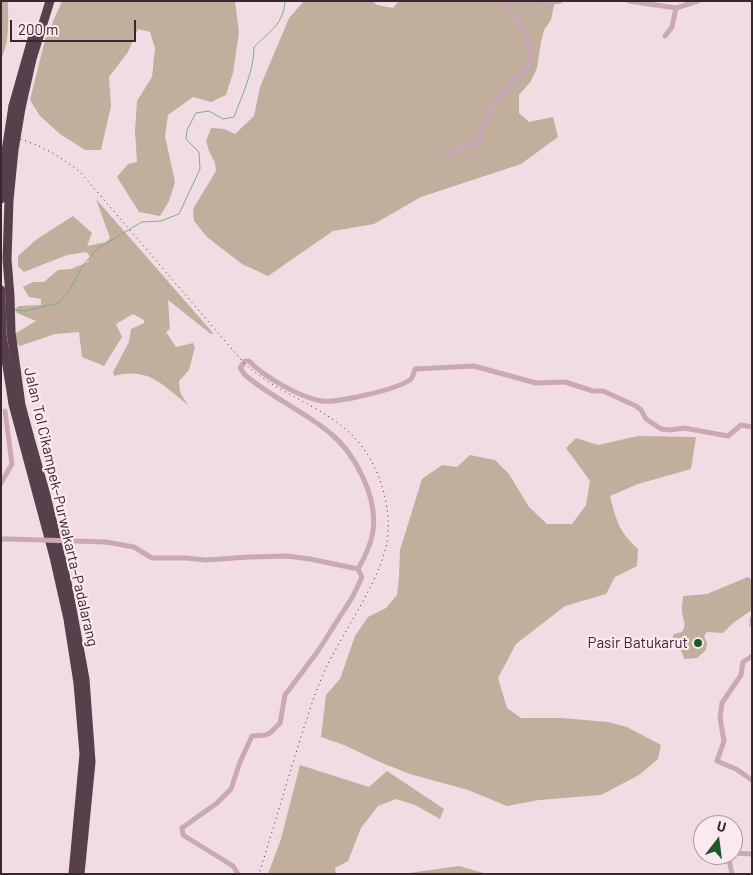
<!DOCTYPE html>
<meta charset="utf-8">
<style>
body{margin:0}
#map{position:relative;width:753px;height:875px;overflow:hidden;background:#f2dce3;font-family:Barlow,sans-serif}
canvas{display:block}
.frame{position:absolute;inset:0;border:2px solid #372830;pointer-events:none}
.north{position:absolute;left:693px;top:815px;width:50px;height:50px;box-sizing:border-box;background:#fae9ee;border:1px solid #ac9ca2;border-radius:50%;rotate:15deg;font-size:14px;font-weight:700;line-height:20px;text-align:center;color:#372830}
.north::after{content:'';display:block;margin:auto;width:18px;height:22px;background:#1e582b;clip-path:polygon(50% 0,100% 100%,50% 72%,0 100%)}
.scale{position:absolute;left:10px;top:20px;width:126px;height:22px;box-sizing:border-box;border:2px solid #372830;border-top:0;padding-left:6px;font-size:15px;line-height:18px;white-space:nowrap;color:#372830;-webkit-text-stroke:4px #fae9ee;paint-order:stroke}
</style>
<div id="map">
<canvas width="753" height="875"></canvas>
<div class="frame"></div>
<div class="north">U</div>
<div class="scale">200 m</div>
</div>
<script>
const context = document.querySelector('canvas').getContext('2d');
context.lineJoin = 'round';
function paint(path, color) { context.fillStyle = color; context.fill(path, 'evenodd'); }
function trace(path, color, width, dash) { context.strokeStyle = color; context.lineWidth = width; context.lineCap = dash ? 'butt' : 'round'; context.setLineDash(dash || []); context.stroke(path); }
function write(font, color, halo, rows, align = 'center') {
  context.font = font + ' Barlow,sans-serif'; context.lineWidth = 4.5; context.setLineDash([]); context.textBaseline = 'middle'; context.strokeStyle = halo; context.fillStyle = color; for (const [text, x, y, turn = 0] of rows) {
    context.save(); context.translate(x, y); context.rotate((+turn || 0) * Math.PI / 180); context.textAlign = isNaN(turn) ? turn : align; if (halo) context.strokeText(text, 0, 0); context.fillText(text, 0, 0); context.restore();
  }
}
paint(new Path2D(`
 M1,1H8C8,20 10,42 1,59Z
 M62,1H235L239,32L233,73L226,95L211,102L193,97L168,115L165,136L175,182L169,201L160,216L139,212L117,177L128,164L137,162L135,131L137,101L152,77L155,48L150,32L138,29L128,52L109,77L111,106L101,150H85L60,134L40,116L30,100L45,40Z
 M304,1H372L377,5L393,8L399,1H555L551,20L544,30L541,42L537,68L531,81L519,95V113L529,122L553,117L558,137L521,164L421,197L374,224L333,231L268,276L242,264L207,237L194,221L193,209L216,171L215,163L209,151L206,141L211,128L224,129L235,134L254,116L260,87L289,18Z
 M96,199L213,333L211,334L168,300L170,329L166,332L176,347L193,343L195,347L189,370L179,381L180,392L188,405C162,385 149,367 114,376L113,372L129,342L131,329L144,323V320L133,314L116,324L122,337L104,366L82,357L79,332L55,334L20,346L14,342L16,333L36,321L17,313L15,309L19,306L41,305V299L29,297L23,287L33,282H44L58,270L71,269L88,262L90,256L86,252L67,255L24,272L18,266V256L37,239L73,216L92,233L87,246L106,242L110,238Z
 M638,436L696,437L691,469L638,484L610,496C616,520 619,532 638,549L637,566L615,577L606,594L565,606L516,644L498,678L507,708L521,718H562L608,722L627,727L661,745L658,759L639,775L601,795L539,800L507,806L468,790L410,774L382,763L344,745L321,737L326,695L340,679L355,636L368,617L386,608L397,595L399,577L400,550L422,479L442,465L457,467L470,455L495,460L509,474L529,507L547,524H572L586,505L590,481L566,448L576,438L598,445Z
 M748,577L752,580V610L733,623L723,633L707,632L704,636L707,643L706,650L697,658L684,659L682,652L676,647L672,639L674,634L682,632C688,624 681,617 682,608C682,604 683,600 683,596L707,594Z
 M300,765L369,787L387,771L444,809L440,819L415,805L396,799L378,806L361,828L348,861L335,868L336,874H268L281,839Z
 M459,866L487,874H402Z`), '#c1ae9c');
trace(new Path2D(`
 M15,310L25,311L59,303L70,289L84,264L98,248L142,222L161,221L179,214L200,169L199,152L186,139L187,130L196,113L209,111L223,119L234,117C242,95 254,71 254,47C269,32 284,24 285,1`), '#7baf85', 1);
trace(new Path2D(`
 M537,1L546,3L560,1
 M629,1L676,8L698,1
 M665,36L672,27L676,8
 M446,157L462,147L478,142C484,132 484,119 491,110C497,100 504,90 512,81C516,76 522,73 526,68C540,47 515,17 504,1
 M1,483L12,464L5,411
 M1,539H8
 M106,542L134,547L152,558H186L206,560L249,557L287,556L310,559L358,569L362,577L353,596L318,651L285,695L280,723L270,733L265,735L252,736L240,762L231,789L217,803L182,828L183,835L233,866L238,874
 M358,569C365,557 371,545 373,531C378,498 355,453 330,433C303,411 271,397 245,375L240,368L245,361H249C264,377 301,398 322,401C337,403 400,389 411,379C413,377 414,372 415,369L474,366L536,383L565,382L593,391H603L636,406L641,410L646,419L661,429L670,430L684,428L728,436L741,425L752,427
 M752,619V625
 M752,656L743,662L741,675L722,703L720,718L724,741L717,761L736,769L752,780
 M733,853L752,854
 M731,855L729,860L732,874`), '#caa8b5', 5);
trace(new Path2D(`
 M13,106L34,32
 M21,108L32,59L50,1
 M1,290L2,334L13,404L54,557L68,619L78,683L84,754L73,874
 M29,435L46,495L68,587L85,679L91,762L80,874`), '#583f4c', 9);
trace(new Path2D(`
 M1,135C31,139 58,154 81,173L243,362C278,396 329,406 360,444C379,467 390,503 388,533C386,573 345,628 327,666C316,689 308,715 300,740C286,785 273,829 259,874`), '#372830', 1, [1, 4]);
trace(new Path2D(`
 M8,539L106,542`), '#caa8b5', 5);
trace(new Path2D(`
 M21,108L14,150L9,200L7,259L10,296L11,332L21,405L29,435
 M1,199L6,151L13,106`), '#583f4c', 9);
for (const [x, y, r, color] of [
 [698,643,5,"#1e582b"]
]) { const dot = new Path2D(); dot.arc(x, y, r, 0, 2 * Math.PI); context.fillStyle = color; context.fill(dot); trace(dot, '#fae9ee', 2); }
write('15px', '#372830', '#fae9ee', [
 ["Jalan Tol Cikampek–Purwakarta–Padalarang",61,507,77]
]);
write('15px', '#372830', '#fae9ee', [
 ["Pasir Batukarut",688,643]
], 'right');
</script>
